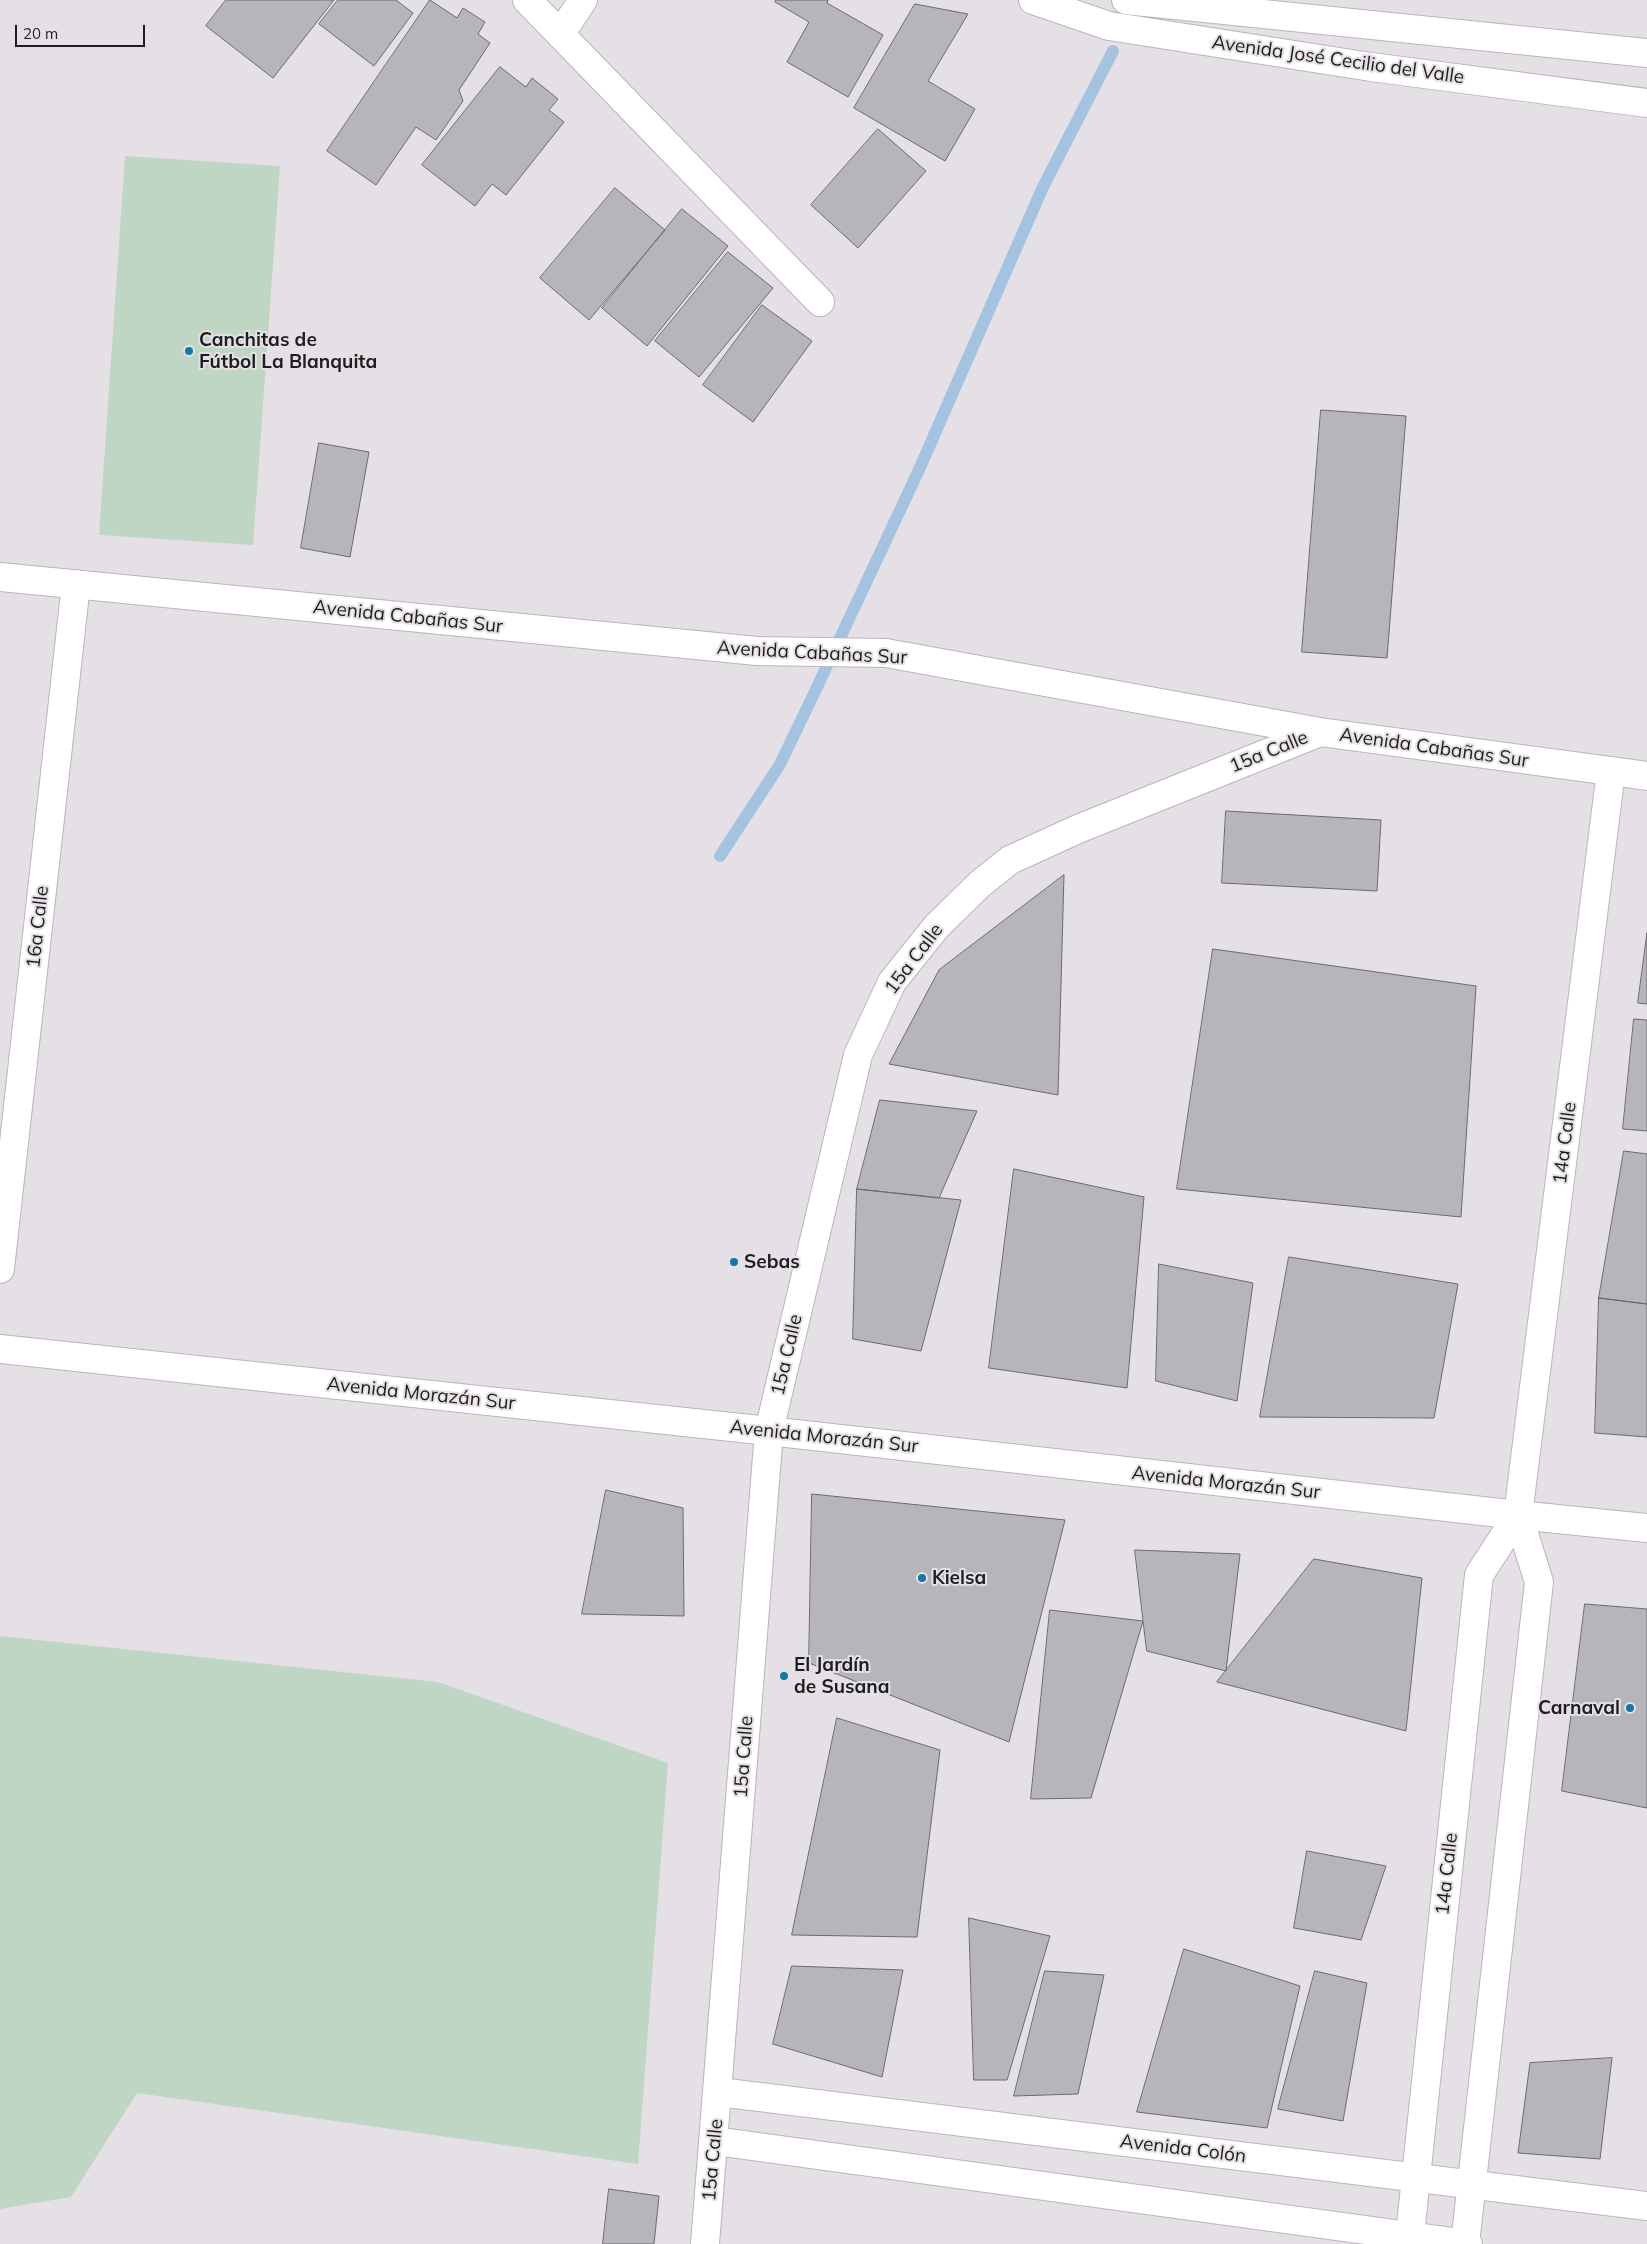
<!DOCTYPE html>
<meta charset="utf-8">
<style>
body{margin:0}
#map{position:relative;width:1647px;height:2244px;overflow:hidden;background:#e5e0e5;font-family:Mulish,sans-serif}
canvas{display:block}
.scale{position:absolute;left:15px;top:25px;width:130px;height:22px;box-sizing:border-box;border:2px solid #1f1e1f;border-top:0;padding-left:6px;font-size:15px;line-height:18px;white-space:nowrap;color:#1f1e1f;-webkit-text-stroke:4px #e5e0e5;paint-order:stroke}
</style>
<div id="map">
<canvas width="1647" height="2244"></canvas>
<div class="scale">20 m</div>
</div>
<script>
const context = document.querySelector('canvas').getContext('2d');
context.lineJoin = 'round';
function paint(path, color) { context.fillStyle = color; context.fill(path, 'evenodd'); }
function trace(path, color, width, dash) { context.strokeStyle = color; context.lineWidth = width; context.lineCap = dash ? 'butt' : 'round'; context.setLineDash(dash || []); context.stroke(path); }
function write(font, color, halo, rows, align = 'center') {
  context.font = font + ' Mulish,sans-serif'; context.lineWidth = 4; context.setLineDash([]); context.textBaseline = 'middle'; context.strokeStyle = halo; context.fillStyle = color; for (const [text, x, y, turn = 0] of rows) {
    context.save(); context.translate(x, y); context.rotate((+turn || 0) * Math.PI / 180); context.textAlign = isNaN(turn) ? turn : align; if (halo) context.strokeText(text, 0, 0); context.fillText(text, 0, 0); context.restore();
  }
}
paint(new Path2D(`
 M125,156L280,166L253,545L99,535Z
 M0,1636L438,1682L668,1763L638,2164L137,2093L71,2197L0,2209Z`), '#bfd6c5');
trace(new Path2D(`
 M720,856L779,766L810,702L918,472L1043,187L1113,51`), '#a3c3e1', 12);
const building = new Path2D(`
 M226,0H334L273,78L206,26Z
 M338,0H396L413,13L374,66L319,24Z
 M430,0L457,18L463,8L485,22L478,34L490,43L459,90L463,101L436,140L416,127L376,185L327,151Z
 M776,0H828L827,3L883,35L848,97L787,62L809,22L775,2Z
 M915,4L968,14L928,81L975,109L945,161L854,108Z
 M500,67L526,87L532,78L558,99L549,110L564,122L506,195L492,184L475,206L422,165Z
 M878,129L926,171L858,248L811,205Z
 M615,188L665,230L589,320L540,278Z
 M682,209L728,246L647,346L602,308Z
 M728,252L773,288L699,377L655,341Z
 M762,305L812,341L753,422L703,385Z
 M1321,410L1406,416L1387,658L1302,652Z
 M319,443L369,452L350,557L301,548Z
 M1226,811L1381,820L1377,891L1222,883Z
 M1064,875L1058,1095L889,1064L939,970Z
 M1647,933V1004L1638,1003Z
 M1213,949L1476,986L1461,1217L1177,1189Z
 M1634,1019L1647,1020V1131L1623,1129Z
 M880,1100L977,1111L939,1198L857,1189Z
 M1624,1151L1647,1154V1304L1599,1298Z
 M1014,1169L1144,1197L1127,1388L989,1368Z
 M857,1189L961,1200L921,1351L853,1339Z
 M1289,1257L1458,1284L1434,1418L1260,1417Z
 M1159,1264L1253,1283L1237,1401L1156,1381Z
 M1599,1298L1647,1304V1437L1595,1433Z
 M606,1490L683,1508L684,1616L582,1614Z
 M812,1494L1065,1520L1009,1742L809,1663Z
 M1135,1550L1240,1554L1226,1671L1147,1651Z
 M1314,1559L1422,1578L1406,1731L1217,1682Z
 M1585,1604L1647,1609V1808L1562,1791Z
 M1050,1610L1143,1621L1091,1798L1031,1799Z
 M837,1718L940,1750L917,1937L792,1935Z
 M1307,1851L1386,1866L1361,1940L1294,1928Z
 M969,1918L1050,1936L1007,2080H974Z
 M1184,1949L1300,1986L1267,2128L1137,2112Z
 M792,1966L903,1970L882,2077L773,2044Z
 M1045,1971L1104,1975L1078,2094L1014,2096Z
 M1315,1971L1367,1983L1343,2121L1278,2109Z
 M1612,2058L1600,2159L1518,2153L1530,2063Z
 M609,2189L659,2196L654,2244H603Z`);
paint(building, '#b5b5bb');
trace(building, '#6b6a6f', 1);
const street = new Path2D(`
 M527,0L820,302
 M1033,0L1109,26L1371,67L1647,103
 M1126,0L1647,53
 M561,33L583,0
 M0,577L757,651L886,653L1320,732L1647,776
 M0,1269L76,584
 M1518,1515L1647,1528
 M719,2092L1647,2206
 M715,2141L1468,2244
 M705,2244L769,1431L858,1055L892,982L937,926L980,884L1010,860L1078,829L1320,732
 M1409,2244L1479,1575L1518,1515
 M1465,2244L1539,1582L1518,1515L1611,771`);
const secondary = new Path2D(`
 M0,1349L769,1431L1518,1515`);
trace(street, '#bab5ba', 30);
trace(secondary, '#bab5ba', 30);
trace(street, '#fff', 28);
trace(secondary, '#fff', 28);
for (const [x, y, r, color] of [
 [189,351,5,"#0f7ba5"],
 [734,1262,5,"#0f7ba5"],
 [922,1578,5,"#0f7ba5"],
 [784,1676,5,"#0f7ba5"],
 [1630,1708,5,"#0f7ba5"]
]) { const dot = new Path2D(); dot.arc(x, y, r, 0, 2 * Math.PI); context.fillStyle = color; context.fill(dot); trace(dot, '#e5e0e5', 2); }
write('19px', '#1f1e1f', '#e5e0e5', [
 ["Avenida José Cecilio del Valle",1338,60,8],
 ["Avenida Cabañas Sur",408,617,6],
 ["Avenida Cabañas Sur",812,653,3],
 ["Avenida Cabañas Sur",1434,748,8],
 ["15a Calle",1269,752,-22],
 ["16a Calle",38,927,-84],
 ["15a Calle",914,959,-53],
 ["14a Calle",1565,1143,-83],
 ["15a Calle",787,1355,-77],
 ["Avenida Morazán Sur",421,1394,6],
 ["Avenida Morazán Sur",824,1437,6],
 ["Avenida Morazán Sur",1226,1483,6],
 ["15a Calle",744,1757,-86],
 ["14a Calle",1447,1874,-84],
 ["Avenida Colón",1183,2149,7],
 ["15a Calle",713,2160,-85]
]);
write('bold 19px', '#1f1e1f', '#e5e0e5', [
 ["Canchitas de",199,340],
 ["Fútbol La Blanquita",199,362],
 ["Sebas",744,1262],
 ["Kielsa",932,1578],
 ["El Jardín",794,1665],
 ["de Susana",794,1687],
 ["Carnaval",1620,1708,"right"]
], 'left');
</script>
